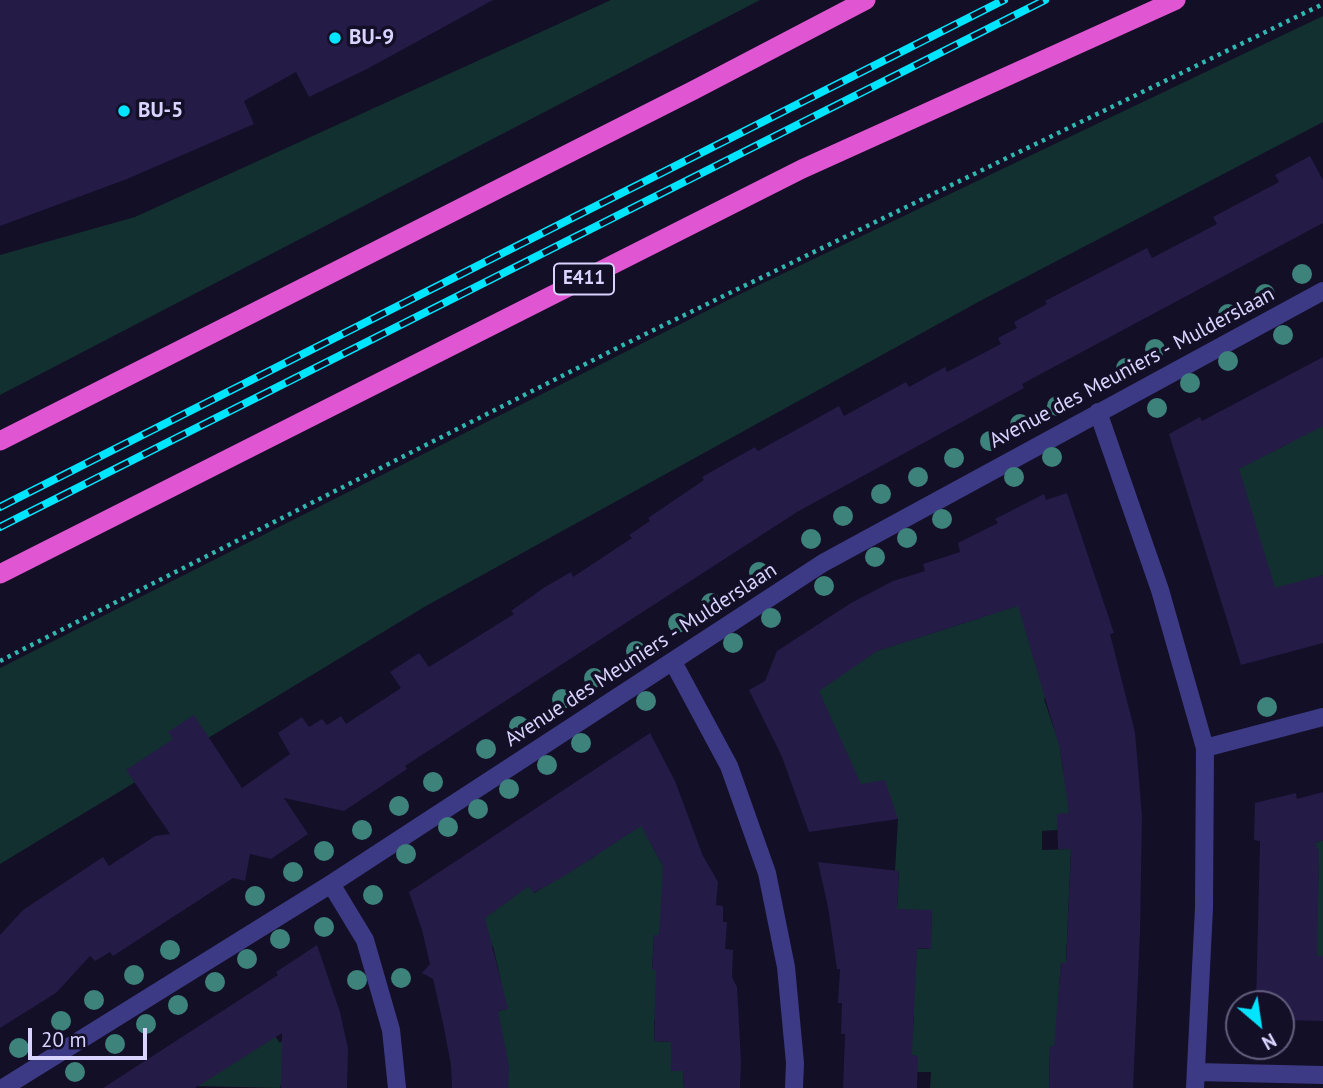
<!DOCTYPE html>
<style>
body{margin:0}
#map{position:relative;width:1323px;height:1088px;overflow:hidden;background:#130f26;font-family:"PT Sans",sans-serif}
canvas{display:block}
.north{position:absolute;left:1225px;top:990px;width:70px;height:70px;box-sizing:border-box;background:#130f26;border:2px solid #625e7d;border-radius:50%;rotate:151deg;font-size:19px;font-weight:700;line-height:28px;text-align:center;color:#d9d4ff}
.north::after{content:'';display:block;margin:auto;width:24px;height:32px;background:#00e5ff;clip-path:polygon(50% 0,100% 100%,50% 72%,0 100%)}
.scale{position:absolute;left:28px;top:1028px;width:119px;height:32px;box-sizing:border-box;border:4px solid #d9d4ff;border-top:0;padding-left:9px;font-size:21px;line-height:24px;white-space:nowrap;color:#d9d4ff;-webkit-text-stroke:5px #130f26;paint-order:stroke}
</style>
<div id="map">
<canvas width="1323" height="1088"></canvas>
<div class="north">N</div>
<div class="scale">20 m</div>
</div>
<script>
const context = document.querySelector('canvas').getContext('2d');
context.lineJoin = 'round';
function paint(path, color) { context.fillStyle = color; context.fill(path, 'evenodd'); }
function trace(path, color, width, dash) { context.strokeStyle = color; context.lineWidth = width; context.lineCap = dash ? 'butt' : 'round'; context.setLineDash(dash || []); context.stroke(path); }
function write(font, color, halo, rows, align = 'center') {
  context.font = font + ' "PT Sans",sans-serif'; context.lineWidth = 7; context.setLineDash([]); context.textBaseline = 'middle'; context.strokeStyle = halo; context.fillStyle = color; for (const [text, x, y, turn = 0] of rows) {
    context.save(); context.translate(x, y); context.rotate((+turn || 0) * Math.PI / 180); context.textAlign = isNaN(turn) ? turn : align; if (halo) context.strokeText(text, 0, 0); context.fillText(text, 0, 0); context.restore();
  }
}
paint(new Path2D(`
 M611,0H760L0,395V255L135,217Z
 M1323,16V122L980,301L426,606L0,864V668L736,296Z
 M1323,410V575L1274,609L1230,460L1260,440L1268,454L1286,445Z
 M1028,555L1063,692L1044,699L1055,732H1058L1063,771L1087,791L1057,830L1042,831V850L1071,849L1066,963H1061L1058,1003L1064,1046H1050L1049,1088H930L931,1072H917V1056L907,1055L914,1020L905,948L930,949L932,911L897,909L899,871H895L898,819L840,787L809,675L870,653L980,618Z
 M652,804L650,842L668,875L659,935H654L652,969L669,970L666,1021L654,1020V1041L671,1042V1070L683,1071L684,1088H508C507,1056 506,1042 491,1013L507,1009L493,946L480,948V875L501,906L515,896L527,883L534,893L594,857Z
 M1323,840V956H1319V962L1306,932C1318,897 1322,880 1315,843Z
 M296,1027L294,1084H281L280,1088L194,1086L275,1036L280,1043Z`), '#12302f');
paint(new Path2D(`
 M0,0H493L367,69L309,97L296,72L244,101L254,124L127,179L0,226Z
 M1310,156L1323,180V223L1022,384L1024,388L797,512L405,766L407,769L344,811L284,798L308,834L271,859L250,854L245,881L233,878L113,956L110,952L95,961L90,956L56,993L0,1028V935L23,910L103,857L109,866L155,836L170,834L126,770L173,739L168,732L194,715L242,788L290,754L278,733L302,717L309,727L322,719L327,725L341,716L346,724L401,688L390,672L419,653L429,667L514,614L511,611L545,587L571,572L573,577L632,538L629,535L650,521L648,518L704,480L702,477L755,447L758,451L839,406L844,416L906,382L909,387L945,367L947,372L1001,344L998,338L1017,328L1014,322L1047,304L1045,301L1147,248L1152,258L1217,224L1213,217L1279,182L1275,175Z
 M1323,357V426L1239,469L1275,588L1323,575V643L1241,665L1169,434L1200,417L1202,421Z
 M1067,493L1114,633L1110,634L1135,732L1142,816L1140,933L1133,1088H1049L1050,1046H1054L1061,963H1066L1071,849H1058L1057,814L1069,813L1060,749L1018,606L877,651L819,691L861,784L885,780L898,819L809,832L782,757L749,690L765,681L777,651L851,603L893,581L925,571L923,564L960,552L958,543L998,523L995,519L1044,494L1046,500Z
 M650,733L675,781L703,856L718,882L716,905L723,906V922H727L725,949L733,950L732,977L737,987L741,1062L740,1088H684L683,1071H671V1042L654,1041L656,970H652L654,935H659L663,866L641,826L566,875L533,893L529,886L485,918L508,1009L498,1011L509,1066L508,1088H452L451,1065L443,1023L433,979L422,973L430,964L422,930L409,892Z
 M1323,792V840L1315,843L1319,851L1317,956H1323V1021L1281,1020V1004H1256L1260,841L1254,840L1255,803L1296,793L1297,799Z
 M818,862L899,871L897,909L932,910L931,949L917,948L912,1055L918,1056L917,1088H843L845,1034H841L842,1003H838L840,969H837L828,907Z
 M317,945L340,1012L348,1049L347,1088H281L282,1033L195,1088H103L278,975L276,972Z`), '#241b47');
trace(new Path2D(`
 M0,661L623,345L1323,4`), '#2fb8b0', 4.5, [3.5, 5]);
trace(new Path2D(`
 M1098,412L1160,590L1205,748L1204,908L1195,1088
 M673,662L729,766L767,873L786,967L795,1063L794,1088
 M1205,748L1323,717
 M331,884L365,940L391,1030L397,1088
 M1196,1072L1323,1075
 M3,1088L331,884L823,563L1323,291`), '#3d3a85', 18);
trace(new Path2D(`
 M0,441L694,90L866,0
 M0,574L802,169L1176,0`), '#e055d1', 19);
const rail = new Path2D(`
 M0,507L1004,0
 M0,527L1045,0`);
trace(rail, '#00e5ff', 8);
trace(rail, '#130f26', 5, [16]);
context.fillStyle = '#3d827b';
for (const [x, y] of [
 [1302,274],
 [1265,294],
 [1228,314],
 [1283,335],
 [1155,349],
 [1228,361],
 [1126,368],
 [1190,383],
 [1057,406],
 [1157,408],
 [1020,424],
 [990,441],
 [1052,457],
 [954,458],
 [918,477],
 [1014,477],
 [881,494],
 [843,516],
 [942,519],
 [907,538],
 [811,539],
 [875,557],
 [759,572],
 [824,586],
 [711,603],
 [771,618],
 [678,623],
 [733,643],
 [636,651],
 [594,678],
 [562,699],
 [646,701],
 [1267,707],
 [519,726],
 [581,743],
 [486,749],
 [547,765],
 [433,782],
 [509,789],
 [399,806],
 [478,809],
 [448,827],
 [362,830],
 [324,851],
 [406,854],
 [293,872],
 [373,895],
 [255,896],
 [324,927],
 [280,939],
 [170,950],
 [247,959],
 [134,975],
 [401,978],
 [357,980],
 [215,982],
 [94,1000],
 [178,1005],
 [61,1021],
 [146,1024],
 [115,1044],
 [19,1048],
 [75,1072]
]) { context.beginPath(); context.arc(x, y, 10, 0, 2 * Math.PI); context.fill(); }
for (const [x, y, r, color] of [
 [335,38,7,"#00e5ff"],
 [124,111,7,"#00e5ff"]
]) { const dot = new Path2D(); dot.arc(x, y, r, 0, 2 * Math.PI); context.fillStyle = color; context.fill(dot); trace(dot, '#130f26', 2.5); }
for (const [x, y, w] of [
 [584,279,60]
]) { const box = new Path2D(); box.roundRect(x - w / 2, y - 15.5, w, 31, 5); context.fillStyle = '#130f26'; context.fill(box); trace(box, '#d9d4ff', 2); }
write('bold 19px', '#d9d4ff', null, [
 ["E411",584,279]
]);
write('bold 21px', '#d9d4ff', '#130f26', [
 ["BU-9",349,38],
 ["BU-5",138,111]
], 'left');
write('21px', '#d9d4ff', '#130f26', [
 ["Avenue des Meuniers - Mulderslaan",1132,368,-28],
 ["Avenue des Meuniers - Mulderslaan",641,655,-33]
]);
</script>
